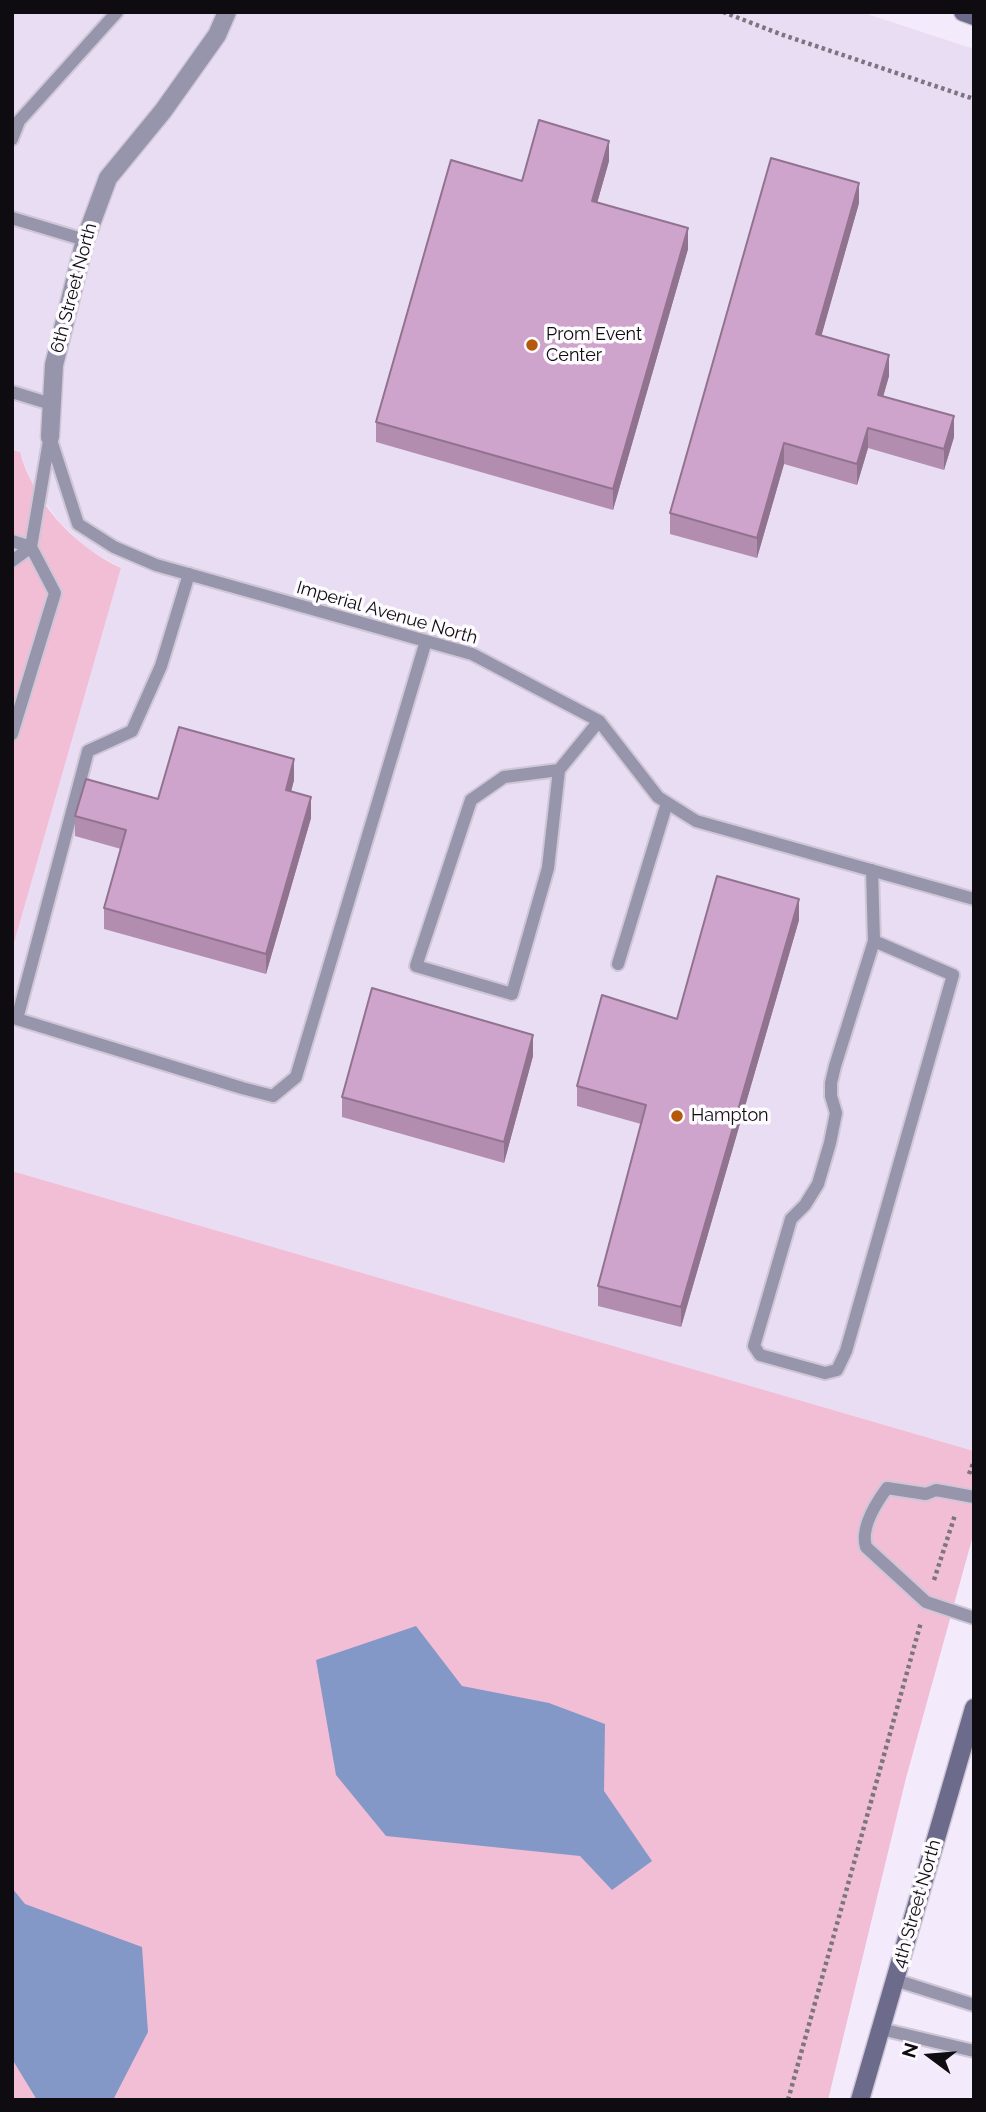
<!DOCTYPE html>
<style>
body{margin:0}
#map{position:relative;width:986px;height:2112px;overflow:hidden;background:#f3eafc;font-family:Raleway,sans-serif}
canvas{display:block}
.frame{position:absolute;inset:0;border:14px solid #0f0c11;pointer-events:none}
.north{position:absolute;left:895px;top:2021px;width:70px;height:70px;-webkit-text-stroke:5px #fdfbfe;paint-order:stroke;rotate:286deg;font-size:19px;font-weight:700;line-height:28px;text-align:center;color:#0f0c11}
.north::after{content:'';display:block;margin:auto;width:24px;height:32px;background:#0f0c11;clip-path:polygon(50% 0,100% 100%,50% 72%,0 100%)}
</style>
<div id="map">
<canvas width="986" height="2112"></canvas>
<div class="frame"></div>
<div class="north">N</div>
</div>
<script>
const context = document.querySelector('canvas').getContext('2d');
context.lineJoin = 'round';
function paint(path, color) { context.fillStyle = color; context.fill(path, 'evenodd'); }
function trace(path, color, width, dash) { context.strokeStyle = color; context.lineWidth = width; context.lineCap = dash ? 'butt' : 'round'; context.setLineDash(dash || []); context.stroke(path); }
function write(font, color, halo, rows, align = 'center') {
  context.font = font + ' Raleway,sans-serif'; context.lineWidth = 7; context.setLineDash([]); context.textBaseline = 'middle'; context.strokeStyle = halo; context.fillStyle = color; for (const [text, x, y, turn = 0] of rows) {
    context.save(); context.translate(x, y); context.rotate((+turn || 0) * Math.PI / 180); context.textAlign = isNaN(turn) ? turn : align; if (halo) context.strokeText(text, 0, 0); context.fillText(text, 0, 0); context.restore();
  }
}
paint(new Path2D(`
 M12,12H861L974,49V1451L12,1171V950L121,568L88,549L60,523L32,484L20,452L12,450Z`), '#e9ddf4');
paint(new Path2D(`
 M12,450L20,452C34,503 74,546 121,568L12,950Z
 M12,1171L974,1451V1532L906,1778L828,2100H12Z`), '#f1bed6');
paint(new Path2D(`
 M416,1626L462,1686L549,1703L605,1724L604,1791L652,1861L612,1890L580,1856L386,1836L336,1775L316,1660Z
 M12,1888L25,1904L142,1947L148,2032L113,2100H37L12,2059Z`), '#8498c7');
const lane = new Path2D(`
 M12,139L19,121L117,12
 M12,218L85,240
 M12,392L51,404
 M50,437L78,524L114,547L156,565L472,654L599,721L658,797L696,821L974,899
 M12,541L31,547L49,441
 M12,561L31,547L55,593L12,734
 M189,574L161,666L132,731L88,751L17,1019L242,1088L273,1096L296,1077L426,641
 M559,770L504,777L471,800L416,966L512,994L548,868L559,770L599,721
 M872,870L874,941L953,975L846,1351L837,1370L825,1373L760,1355L754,1346L791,1219L805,1205L818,1184L830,1143L836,1113L831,1096V1083L835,1066L874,941
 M618,964L667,803
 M974,1497L936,1490L926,1494L887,1488C876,1503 860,1528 866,1547L926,1602L974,1618
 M895,1980L974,2005
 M881,2029L974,2051`);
const street = new Path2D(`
 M50,437L54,365L85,240L108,178L163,111L217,35L227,12`);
const secondary = new Path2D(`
 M963,12L974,16
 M860,2100L974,1708`);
trace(lane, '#cfc6d6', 16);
trace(street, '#cfc6d6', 21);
trace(secondary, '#cfc6d6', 21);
trace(new Path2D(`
 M723,12L783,35L974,99
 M969,1474L974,1461
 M934,1580L955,1515
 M788,2100L921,1622`), '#7a7580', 4.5, [3.5, 3.5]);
trace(lane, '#9695ac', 12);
trace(street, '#9695ac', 18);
trace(secondary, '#6d6b8b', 18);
paint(new Path2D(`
 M609,161L597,203L688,249L613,510L376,442V422Z
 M859,203L821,336L889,376L883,396L954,437L944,470L868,448L857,485L784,464L757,558L670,534V513Z
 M294,780L291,792L311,818L266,974L104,929V908L121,849L75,836V816L158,799Z
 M799,920L681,1327L598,1306V1286L641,1124L577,1106V1086L677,1019Z
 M533,1056L504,1163L342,1117V1097Z`), '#b28daf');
paint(new Path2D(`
 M609,141V161L592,221V201Z
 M859,183V203L816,355V334Z
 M688,228V249L613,510V489Z
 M889,355V376L878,415V395Z
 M954,416V437L944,470V449Z
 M868,428V448L857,485V464Z
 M784,443V464L757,558V538Z
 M294,759V780L286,811V790Z
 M311,797V818L266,974V954Z
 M799,899V920L681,1327V1307Z
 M533,1035V1056L504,1163V1142Z`), '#91738f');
const building = new Path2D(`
 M539,120L609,141L592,201L688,228L613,489L376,422L451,160L522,181Z
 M771,158L859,183L816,334L889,355L878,395L954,416L944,449L868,428L857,464L784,443L757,538L670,513Z
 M179,727L294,759L286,790L311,797L266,954L104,908L126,830L75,816L86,779L158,799Z
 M717,876L799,899L681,1307L598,1286L646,1105L577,1086L602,995L677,1019Z
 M372,988L533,1035L504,1142L342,1097Z`);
paint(building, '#cfa4cc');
trace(building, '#91738f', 2);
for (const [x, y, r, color] of [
 [532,345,7,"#b6580c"],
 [677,1116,7,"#b6580c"]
]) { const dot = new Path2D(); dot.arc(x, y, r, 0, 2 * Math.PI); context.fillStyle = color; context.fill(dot); trace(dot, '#fdfbfe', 2.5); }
write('18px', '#0f0c11', '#fdfbfe', [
 ["6th Street North",74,288,-75],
 ["Imperial Avenue North",387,613,16],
 ["4th Street North",917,1904,-74]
]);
write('18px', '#0f0c11', '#fdfbfe', [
 ["Prom Event",546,335],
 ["Center",546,356],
 ["Hampton",691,1116]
], 'left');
</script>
